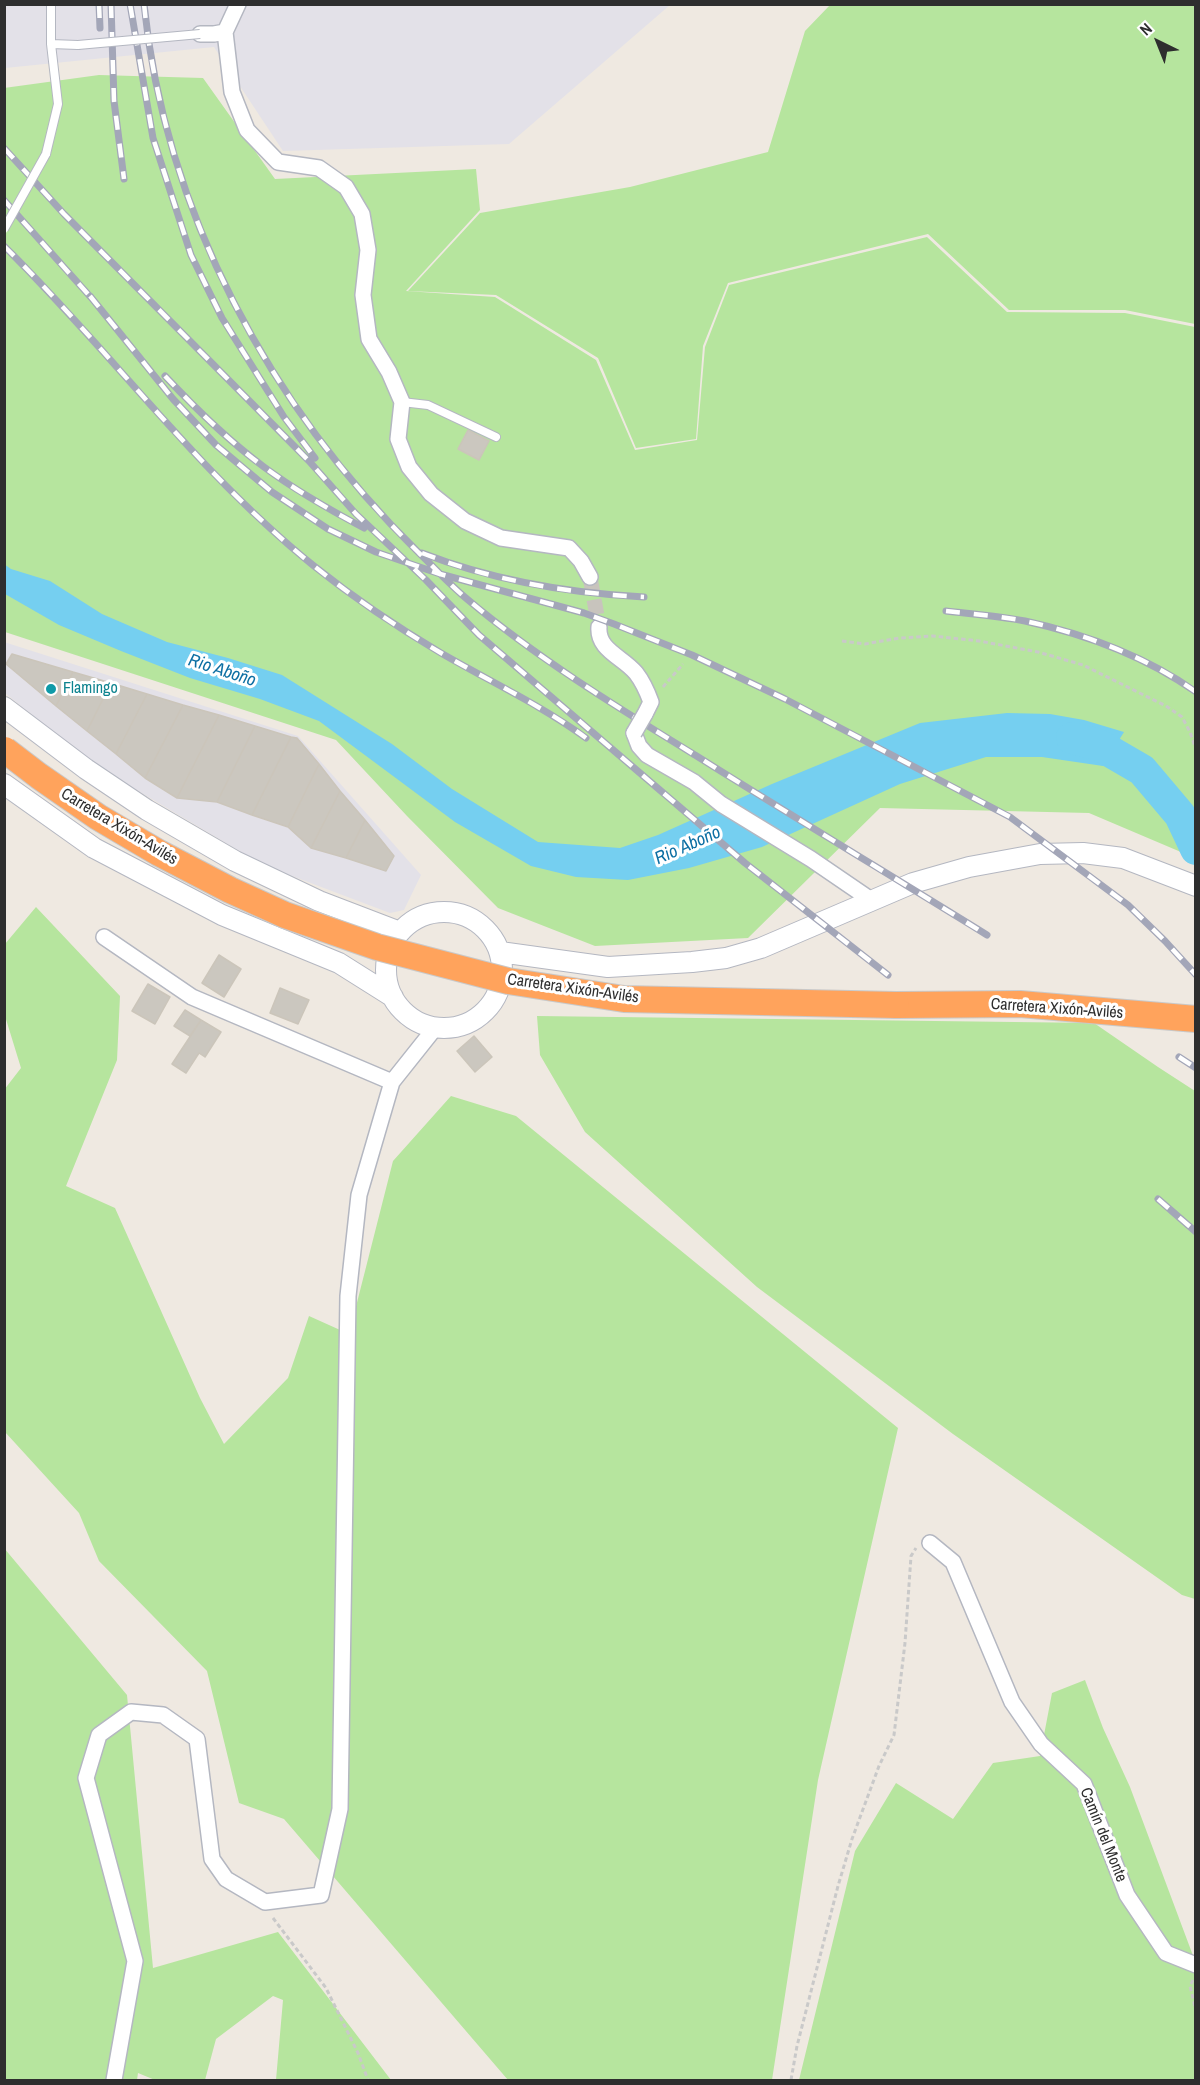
<!DOCTYPE html>
<meta charset="utf-8">
<style>
body{margin:0}
#map{position:relative;width:1200px;height:2085px;overflow:hidden;background:#efe9e1;font-family:"Archivo Narrow",sans-serif}
canvas{display:block}
.frame{position:absolute;inset:0;border:6px solid #2e2e2e;pointer-events:none}
.north{position:absolute;left:1128px;top:12px;width:60px;height:60px;-webkit-text-stroke:4px #fff;paint-order:stroke;rotate:317deg;font-size:16px;font-weight:700;line-height:24px;text-align:center;color:#2e2e2e}
.north::after{content:'';display:block;margin:auto;width:21px;height:27px;background:#2e2e2e;clip-path:polygon(50% 0,100% 100%,50% 72%,0 100%)}
</style>
<div id="map">
<canvas width="1200" height="2085"></canvas>
<div class="frame"></div>
<div class="north">N</div>
</div>
<script>
const context = document.querySelector('canvas').getContext('2d');
context.lineJoin = 'round';
function paint(path, color) { context.fillStyle = color; context.fill(path, 'evenodd'); }
function trace(path, color, width, dash) { context.strokeStyle = color; context.lineWidth = width; context.lineCap = dash ? 'butt' : 'round'; context.setLineDash(dash || []); context.stroke(path); }
function write(font, color, halo, rows, align = 'center') {
  context.font = font + ' "Archivo Narrow",sans-serif'; context.lineWidth = 6; context.setLineDash([]); context.textBaseline = 'middle'; context.strokeStyle = halo; context.fillStyle = color; for (const [text, x, y, turn = 0] of rows) {
    context.save(); context.translate(x, y); context.rotate((+turn || 0) * Math.PI / 180); context.textAlign = isNaN(turn) ? turn : align; if (halo) context.strokeText(text, 0, 0); context.fillText(text, 0, 0); context.restore();
  }
}
paint(new Path2D(`
 M5,5H670L509,144L283,151L214,47L5,68Z
 M4,642L298,736L421,875L404,910L390,913L263,865L91,763L5,693Z`), '#e3e1e8');
paint(new Path2D(`
 M830,5H1195V324L1125,310H1009L928,234L728,283L703,346L696,439L636,448L598,358L496,295L408,291L480,213L630,187L768,152L805,31Z
 M99,75L203,78L275,179L476,169L480,210L406,291L495,297L596,360L635,450L697,440L705,347L729,285L927,237L1007,312L1125,313L1195,327V858L1089,813L880,808L748,938L595,946L498,908L407,816L336,740L5,632L4,88Z
 M36,907L120,996L117,1060L66,1186L115,1208L200,1398L224,1444L288,1378L309,1316L349,1334L393,1161L451,1096L516,1116L898,1428L818,1780L772,2080H508L284,1819L239,1803L207,1671L99,1561L79,1513L5,1432L4,1090L21,1068L5,1016V944Z
 M537,1016L1094,1023L1158,1067L1195,1091V1599L1182,1595L953,1434L757,1287L585,1132L540,1055Z
 M4,1548L127,1695L153,1968L278,1932L391,2080H276L283,2000L273,1996L216,2039L205,2080H155L138,2073L137,2080H5Z
 M1085,1680L1103,1728L1130,1787L1195,1961V2080H799L855,1851L896,1783L953,1819L993,1763L1040,1756L1052,1693Z`), '#b6e59e');
paint(new Path2D(`
 M4,564L11,569L50,581L102,614L167,642L228,658L282,675L392,744L452,789L538,842L620,848L658,835L772,784L920,723L1007,713L1050,714L1084,720L1124,732L1103,766L1042,757H986L900,784L762,847L689,868L628,880L576,877L531,866L455,822L319,721L260,699L190,678L121,651L59,625L5,594Z`), '#75cff0');
trace(new Path2D(`
 M1072,738L1099,745L1142,770L1180,815L1196,849`), '#75cff0', 32);
const building = new Path2D(`
 M468,430L489,441L479,460L458,449Z
 M12,654L73,672L56,706L6,664Z
 M73,672L111,683L87,731L56,706Z
 M111,683L147,694L116,754L87,731Z
 M147,694L183,705L145,778L116,754Z
 M183,705L219,715L177,798L145,778Z
 M219,715L255,726L217,802L177,798Z
 M255,726L291,737L252,815L217,802Z
 M291,737L297,738L319,764L288,827L252,815Z
 M319,764L340,791L311,848L288,827Z
 M340,791L365,820L346,858L311,848Z
 M365,820L394,856L386,871L346,858Z
 M219,955L241,969L224,997L202,983Z
 M148,984L170,997L155,1024L132,1011Z
 M280,988L309,1000L298,1024L270,1013Z
 M185,1010L201,1020L190,1036L174,1026Z
 M201,1020L221,1032L205,1057L199,1053L186,1073L172,1064Z
 M474,1036L492,1057L475,1072L457,1051Z`);
paint(building, '#cbc7bf');
trace(building, '#cbc5ba', 1.5);
trace(new Path2D(`
 M590,577L599,627`), '#c8c4bd', 15, [15, 8]);
const lane = new Path2D(`
 M51,44L78,45
 M46,154L58,104L51,44V4
 M402,402L428,405L496,437`);
const street = new Path2D(`
 M225,32L232,92L247,130L278,162L319,168L346,187L362,214L368,250L363,295L369,339L389,372L402,402L398,439L409,467L431,494L465,521L501,538L569,548L581,561L590,577
 M200,34H214L225,32L238,4
 M599,627C597,650 623,657 636,673C643,682 647,691 651,702L645,714
 M634,733L639,746L647,755L694,782L721,804L811,859L871,900
 M104,937L192,997L392,1082
 M930,1543L953,1562L1012,1702L1041,1744L1084,1784L1127,1895L1166,1953L1196,1965
 M114,2080L135,1961L86,1778L99,1735L131,1712L163,1715L197,1739L212,1859L226,1879L265,1902L321,1895L340,1809L348,1296L359,1195L392,1082L435,1028`);
const secondary = new Path2D(`
 M4,707L86,769L147,810L235,861L319,901L400,932
 M4,784L94,848L222,915L339,963L393,997
 M386 970a58 58 0 1 1 116 0a58 58 0 1 1-116 0Z
 M500,952L608,967L692,962L726,958L761,948L913,883L969,867L1040,854L1083,853L1123,858L1196,886`);
const highway = new Path2D(`
 M896,1005L1020,1004L1196,1019`);
trace(lane, '#b4b7c1', 10);
trace(street, '#b4b7c1', 18);
trace(secondary, '#b4b7c1', 22);
trace(highway, '#c9c9c9', 28);
trace(new Path2D(`
 M842,641L865,644L900,638L933,636L979,641L1038,652L1083,665L1166,706L1182,717L1190,732L1196,750
 M663,687L683,664
 M273,1918L326,1988L358,2053L368,2080
 M1193,1980L1190,1986L1196,2011
 M791,2080L797,2046L838,1886L852,1839L879,1766L894,1735L905,1643L911,1556L916,1548`), '#c9c9c9', 3, [4.5, 3]);
trace(lane, '#fff', 8);
trace(street, '#fff', 15);
trace(secondary, '#fff', 20);
trace(highway, '#ffa35c', 26);
const rail = new Path2D(`
 M99,4L100,28
 M111,4L114,101L124,179
 M130,4L153,138L191,255L222,318L284,417L315,458
 M144,4C165,213 271,408 419,553C435,568 450,585 467,599C537,658 617,707 695,755C792,816 890,875 987,935
 M4,148L64,214L309,461L356,514L426,580L479,635L745,863L888,975
 M4,200L95,302
 M4,246C110,350 197,472 314,566C354,598 397,627 441,653C489,681 541,705 586,738
 M90,296L173,399L216,445L272,492L328,529L376,552L440,574L584,613L614,624L692,655L785,699L1010,817L1128,905L1165,941L1196,975
 M165,376C195,408 229,441 264,467C295,490 330,510 364,528
 M422,553C494,581 567,593 644,597
 M946,611C972,614 999,616 1025,621C1085,634 1145,656 1196,692
 M1179,1057L1196,1068
 M1158,1199L1196,1232`);
trace(rail, '#a3a6b8', 7);
trace(rail, '#fff', 4.5, [14]);
const laneBridge = new Path2D(`
 M78,45L200,34
 M4,229L46,154`);
const streetBridge = new Path2D(`
 M634,733L645,714`);
const highwayBridge = new Path2D(`
 M5,750L39,776L98,817L159,853L230,890L285,915L377,947L508,981L624,999L896,1005`);
trace(laneBridge, '#b4b7c1', 10, []);
trace(streetBridge, '#b4b7c1', 18, []);
trace(highwayBridge, '#c9c9c9', 28, []);
trace(laneBridge, '#fff', 8);
trace(streetBridge, '#fff', 15);
trace(highwayBridge, '#ffa35c', 26);
for (const [x, y, r, color] of [
 [51,689,6,"#0f9aa8"]
]) { const dot = new Path2D(); dot.arc(x, y, r, 0, 2 * Math.PI); context.fillStyle = color; context.fill(dot); trace(dot, '#fff', 2); }
write('16px', '#0d838f', '#fff', [
 ["Flamingo",63,689]
], 'left');
write('16px', '#2e2e2e', '#fff', [
 ["Carretera Xixón-Avilés",119,827,31],
 ["Carretera Xixón-Avilés",573,989,8],
 ["Carretera Xixón-Avilés",1057,1009,4],
 ["Camín del Monte",1103,1835,68]
]);
write('italic 18px', '#0d6fa3', '#fff', [
 ["Rio Aboño",222,671,18],
 ["Rio Aboño",688,846,-24]
]);
</script>
